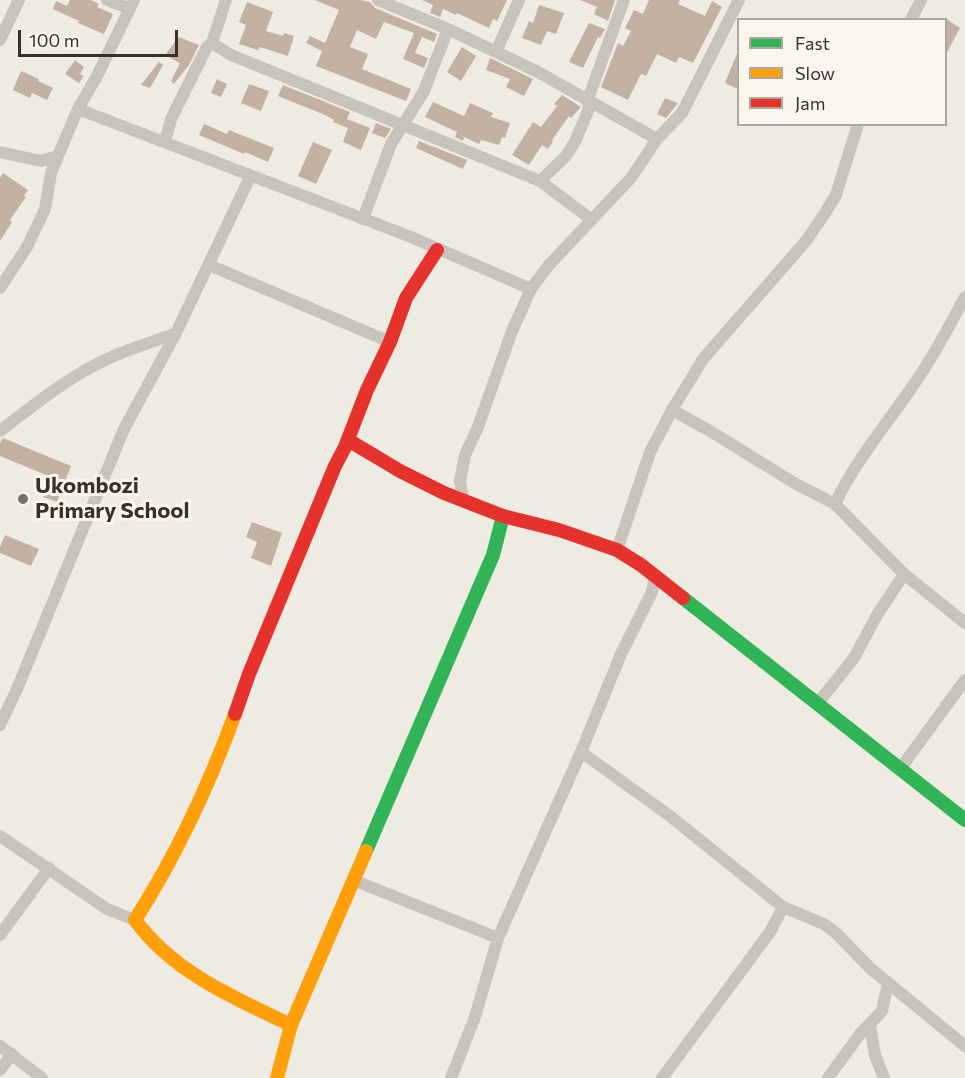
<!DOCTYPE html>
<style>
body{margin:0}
#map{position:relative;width:965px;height:1078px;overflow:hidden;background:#eeebe3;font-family:Commissioner,sans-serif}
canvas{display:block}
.legend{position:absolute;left:737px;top:18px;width:210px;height:108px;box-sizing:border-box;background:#fbf6eb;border:2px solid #ada79d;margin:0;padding:8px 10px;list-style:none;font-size:18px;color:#393129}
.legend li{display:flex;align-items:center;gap:12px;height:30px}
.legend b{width:30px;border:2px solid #ada79d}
.scale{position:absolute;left:18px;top:30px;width:160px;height:27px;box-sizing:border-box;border:3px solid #393129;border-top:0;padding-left:8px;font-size:18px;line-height:21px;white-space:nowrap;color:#393129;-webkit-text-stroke:4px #fbf6eb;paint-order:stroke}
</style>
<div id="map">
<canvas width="965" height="1078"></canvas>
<ul class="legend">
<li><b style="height:8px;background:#30b455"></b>Fast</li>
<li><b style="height:8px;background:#ff9f0a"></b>Slow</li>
<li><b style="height:8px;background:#e5322d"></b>Jam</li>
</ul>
<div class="scale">100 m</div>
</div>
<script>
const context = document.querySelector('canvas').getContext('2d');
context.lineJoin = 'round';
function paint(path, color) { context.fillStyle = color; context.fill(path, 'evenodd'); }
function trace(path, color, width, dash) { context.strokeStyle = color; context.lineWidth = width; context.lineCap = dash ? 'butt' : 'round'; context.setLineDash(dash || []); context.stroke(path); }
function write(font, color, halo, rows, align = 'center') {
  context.font = font + ' Commissioner,sans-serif'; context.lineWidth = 6; context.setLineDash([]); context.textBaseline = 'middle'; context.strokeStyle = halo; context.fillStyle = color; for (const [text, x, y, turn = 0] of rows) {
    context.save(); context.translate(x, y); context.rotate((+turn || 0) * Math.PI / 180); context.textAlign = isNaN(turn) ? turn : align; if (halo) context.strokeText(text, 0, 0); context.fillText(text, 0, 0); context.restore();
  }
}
paint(new Path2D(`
 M70,0H91L99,4L97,7L113,14L104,34L78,23L79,21L53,9L56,1L67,6Z
 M315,0H361L370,2L375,8L437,34L434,42L422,37L415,53L428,58L424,68L403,59L414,33L384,22L376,39L357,30L350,47L368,54L362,69L411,89L406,101L316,66L322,51L306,43L310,36L325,43L339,10Z
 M422,0H507L497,21L493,19L489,28L457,13L456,15L443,9L440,17L430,13L433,5Z
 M580,0H615L608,21L594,14L597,7Z
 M649,0H680L678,4L705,16L712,1L722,7L693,63L679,57L676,63L657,54L646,76L641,74L628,100L601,87L618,43L623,46L631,31L625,28L634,10L643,14Z
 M247,2L273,12L266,31L283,36L284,33L294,36L288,56L260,47L258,50L239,44L246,25L239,22Z
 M539,5L564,13L556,34L547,31L541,45L522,38L529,21L533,23Z
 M945,18L960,28L945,56Z
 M589,23L605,29L600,38L598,37L583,68L569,62Z
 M179,37L199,45L189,65L174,84L171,81L180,63L165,55Z
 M462,47L476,56L461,81L447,72Z
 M738,51V89L725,83Z
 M490,58L533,79L524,96L506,87L510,79L486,70Z
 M75,60L84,67L80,74L84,76L79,83L65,74Z
 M159,62L163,65L150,88L141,85Z
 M21,71L39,79L38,81L53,88L47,100L32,93L30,98L13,90Z
 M217,79L227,84L221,97L211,93Z
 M249,84L269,91L261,111L241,103Z
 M283,85L350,112L347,119L370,128L361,150L343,142L348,128L333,122L334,120L325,115L278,96Z
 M562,95L581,107L571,118L569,116L552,140L553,141L548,149L542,145L529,165L512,155L533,122L541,127L557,106L554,104Z
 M665,98L678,103L666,118L657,114Z
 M433,102L464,116L470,103L493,113L491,117L510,123L505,138L502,137L499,145L481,140L479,144L464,137L463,141L455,137L457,132L425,117Z
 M376,123L391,129L385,138L372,133Z
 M204,124L227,134L229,130L274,148L268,162L245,152L244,154L199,135Z
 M419,141L467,160L463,169L416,148Z
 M313,142L332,150L316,184L298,176Z
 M3,173L28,190L24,196L26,197L10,220L12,222L0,241V178Z
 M3,438L71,466L57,502L43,497L51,477L0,456V443Z
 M252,522L282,533L271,566L251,558L257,542L246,537Z
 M5,535L39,549L31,566L0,553V547Z`), '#c3b2a4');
trace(new Path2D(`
 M107,0L130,9
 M378,0L448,29L538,72L657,139
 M911,20L921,0
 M0,40L19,0
 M212,43L231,55L540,181L592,220
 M496,52L519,0
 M78,109L411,237L531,289
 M165,141L171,119L207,47L212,43L226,0
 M0,152L41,161L58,156
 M540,181L566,156L576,140L589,108L588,99L624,0
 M363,219L391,144L424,91L448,29
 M209,265L390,342
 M0,288L27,247L45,209L51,173L58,156L78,109L97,76L134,0
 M672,410L710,431L796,484L835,504L904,574L965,623
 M0,431C33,406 68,377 107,359C129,349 153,342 176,333
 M463,499L460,481L465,455L478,427L512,331L531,289L548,266L631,178L657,139L682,113L739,0
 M835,504C858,455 895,415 924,369C939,346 952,321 965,297
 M617,550L650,452L672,410L703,359L806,241L825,213L836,195L858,124
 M818,703L854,658L877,615L904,574
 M0,725L17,689L124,429L176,333L250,177
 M581,752L670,816L783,907L824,924L836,933L870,968L965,1046
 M900,769L965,680
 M0,836L107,909L135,920
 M353,880L498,938
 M0,935L49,868
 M870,1025L875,1055L884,1078
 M0,1046L42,1078
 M0,1070L12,1054
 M451,1078L475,1017L498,938L581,752L621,654L652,592L655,576
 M662,1078L770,932L783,907
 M828,1078L860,1034L882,1011L888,983`), '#c8c3bb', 12);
trace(new Path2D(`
 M683,598L965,820
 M366,851L493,555L503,516`), '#30b455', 14);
trace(new Path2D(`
 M235,714C209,785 176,856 135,920C173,972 234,998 291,1025
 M277,1078L291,1025L366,851`), '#ff9f0a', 14);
trace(new Path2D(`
 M348,440L400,471L444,493L503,516L559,530L617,550L641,565L683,598
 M235,714L249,674L335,466L345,447L367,390L390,342L406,298L437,250`), '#e5322d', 14);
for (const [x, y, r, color] of [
 [23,499,6,"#78726a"]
]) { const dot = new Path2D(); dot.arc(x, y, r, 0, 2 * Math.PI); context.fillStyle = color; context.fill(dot); trace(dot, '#fbf6eb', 2); }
write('bold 22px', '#393129', '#fbf6eb', [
 ["Ukombozi",35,486],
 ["Primary School",35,511]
], 'left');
</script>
